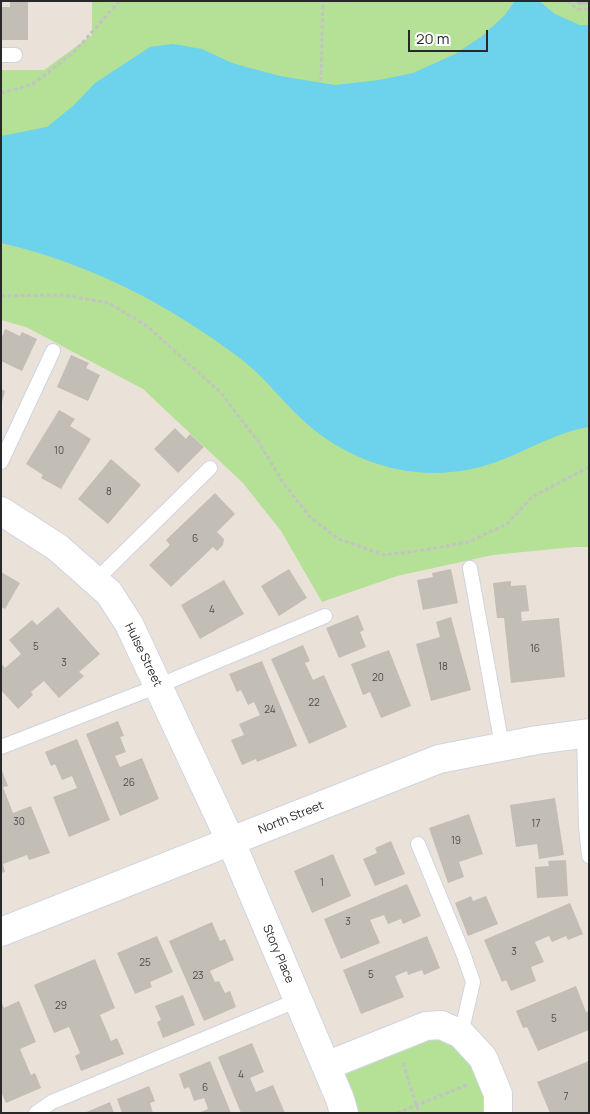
<!DOCTYPE html>
<style>
body{margin:0}
#map{position:relative;width:590px;height:1114px;overflow:hidden;background:#eae2d9;font-family:Manrope,sans-serif}
canvas{display:block}
.frame{position:absolute;inset:0;border:2px solid #282828;pointer-events:none}
.scale{position:absolute;left:408px;top:30px;width:80px;height:22px;box-sizing:border-box;border:2px solid #282828;border-top:0;padding-left:6px;font-size:15px;line-height:18px;white-space:nowrap;color:#282828;-webkit-text-stroke:4px #fff;paint-order:stroke}
</style>
<div id="map">
<canvas width="590" height="1114"></canvas>
<div class="frame"></div>
<div class="scale">20 m</div>
</div>
<script>
const context = document.querySelector('canvas').getContext('2d');
context.lineJoin = 'round';
function paint(path, color) { context.fillStyle = color; context.fill(path, 'evenodd'); }
function trace(path, color, width, dash) { context.strokeStyle = color; context.lineWidth = width; context.lineCap = dash ? 'butt' : 'round'; context.setLineDash(dash || []); context.stroke(path); }
function write(font, color, halo, rows, align = 'center') {
  context.font = font + ' Manrope,sans-serif'; context.lineWidth = 4; context.setLineDash([]); context.textBaseline = 'middle'; context.strokeStyle = halo; context.fillStyle = color; for (const [text, x, y, turn = 0] of rows) {
    context.save(); context.translate(x, y); context.rotate((+turn || 0) * Math.PI / 180); context.textAlign = isNaN(turn) ? turn : align; if (halo) context.strokeText(text, 0, 0); context.fillText(text, 0, 0); context.restore();
  }
}
paint(new Path2D(`
 M92,1H589V547H574L493,555L397,576L322,602L281,531L243,483L143,389L26,327L1,320V70H44L92,35Z
 M426,1026L461,1034L498,1113H344L326,1066Z`), '#b4e196');
paint(new Path2D(`
 M515,1H539L555,14L580,25H589V427C558,432 532,448 504,459C482,468 457,473 434,473C387,473 341,454 306,423C283,403 266,378 241,359C170,305 89,263 1,243V136L47,127L73,106L95,83L150,47L173,44L202,49L232,63L280,76L335,85L379,80L413,73L455,54L481,37L504,16Z`), '#6dd2ec');
paint(new Path2D(`
 M10,1H28V40H1V7H10Z
 M575,1H589V4L578,5Z
 M5,329L20,336L22,332L37,339L22,371L1,361V339Z
 M71,355L89,363L86,368L100,375L88,401L57,387Z
 M1,389L5,391L2,402H1Z
 M59,410L75,419L70,426L91,439L61,489L41,478L43,475L26,464Z
 M175,428L186,439L190,434L204,447L178,473L154,449Z
 M111,459L141,485L108,524L78,499Z
 M215,493L235,514L217,532L224,539L223,545L217,551L213,547L171,587L149,565L170,545L166,540Z
 M289,569L307,598L279,616L261,586Z
 M451,569L458,603L423,610L417,580L433,577L432,573Z
 M1,572L20,583L5,609L1,607Z
 M224,580L244,614L200,639L181,605Z
 M511,581V586L526,585L529,611L521,612L522,621L559,618L565,677L511,683L504,618H497L493,583Z
 M58,607L100,654L79,672L84,676L59,698L44,681L31,692L33,695L18,709L1,690V663L5,668L21,654L9,640L32,620L37,625Z
 M358,615L364,630L360,632L366,647L339,658L326,628Z
 M451,617L471,690L431,701L416,644L440,637L436,622Z
 M303,645L310,661L305,663L313,680L324,675L347,727L309,744L271,659Z
 M389,650L411,706L381,718L370,692L363,695L351,664Z
 M262,661L297,746L257,762L256,759L242,765L231,740L244,735L239,724L260,715L254,702L248,705L241,690L237,692L229,674Z
 M118,721L124,736L120,737L126,752L115,756L120,767L142,758L159,799L120,816L86,734Z
 M77,739L110,820L69,837L53,797L77,788L72,776L62,780L55,764L51,766L45,752Z
 M1,768L8,786L3,787L13,813L31,806L50,853L29,860L27,855L3,864L5,872L1,873Z
 M555,798L564,855L539,859L537,844L516,847L510,805Z
 M469,814L483,854L459,862L464,877L448,883L429,828Z
 M391,841L405,874L375,886L363,859L377,853L375,848Z
 M333,854L351,896L312,913L294,871Z
 M566,860L568,896L537,898L535,867L549,866L548,861Z
 M407,884L421,916L403,924L401,919L388,924L384,915L370,920L380,943L341,959L324,919Z
 M471,896L473,901L486,896L498,924L468,936L455,903Z
 M570,903L583,934L568,940L566,936L552,942L549,936L535,942L544,962L531,967L536,981L511,991L506,980L502,982L484,940Z
 M212,922L220,941L225,939L234,960L210,971L215,982L219,981L225,993L230,991L236,1007L204,1021L169,941Z
 M157,936L173,972L150,982L152,987L135,994L117,953Z
 M427,936L440,968L424,975L422,970L408,975L407,971L395,976L404,997L361,1014L343,970Z
 M95,959L115,1008L100,1015L111,1041L117,1038L124,1054L81,1071L75,1056L80,1053L69,1027L54,1033L34,985Z
 M576,986L586,1012L589,1011V1030L538,1051L527,1027L523,1028L516,1011Z
 M183,995L195,1025L163,1038L157,1022L161,1020L155,1006Z
 M1,1001L4,1008L19,1001L36,1042L20,1049L31,1075L35,1073L41,1088L6,1103L1,1092Z
 M252,1043L264,1072L250,1078L256,1092L273,1085L285,1113H241L218,1057Z
 M210,1061L231,1113H198L208,1109L204,1098L194,1101L189,1087L184,1089L179,1074Z
 M589,1061V1113H550L537,1082Z
 M149,1086L155,1101L150,1103L153,1113H122L117,1099Z
 M110,1102L114,1113H84Z`), '#c2bdb5');
const lane = new Path2D(`
 M1,55H15
 M1,462L53,351
 M470,568L502,746
 M95,581L210,468
 M584,733L586,827L589,856
 M1,747L158,686L325,616
 M418,844L463,953L473,982L461,1034
 M36,1113L52,1102L298,1000`);
const street = new Path2D(`
 M1,511L57,547L109,593L129,624L231,842L340,1099L344,1113
 M1,932L439,759L537,740L589,733
 M326,1066L426,1026L441,1025L461,1034L483,1058L498,1094V1113`);
trace(lane, '#cfd3e1', 16);
trace(street, '#cfd3e1', 30);
trace(new Path2D(`
 M308,1H352
 M567,1L578,9H589
 M321,81L323,1
 M1,93L33,84L74,52L118,3L122,1
 M1,296L63,295L109,303L147,326L220,392L258,441L284,484L311,518L339,539L384,555L424,550L468,542L507,524L532,497L589,467
 M403,1063L419,1113
 M397,1113L467,1085`), '#c3c3c3', 3, [4, 2.5]);
trace(lane, '#fff', 14);
trace(street, '#fff', 28);
write('10px', '#4e4d4b', null, [
 ["10",59,451],
 ["8",109,492],
 ["6",195,539],
 ["4",212,610],
 ["5",36,647],
 ["16",535,649],
 ["3",64,663],
 ["18",443,667],
 ["20",378,678],
 ["22",314,703],
 ["24",270,710],
 ["26",129,783],
 ["30",19,822],
 ["17",536,824],
 ["19",456,841],
 ["1",322,883],
 ["3",348,922],
 ["3",514,952],
 ["25",145,963],
 ["5",371,975],
 ["23",198,976],
 ["29",61,1006],
 ["5",554,1019],
 ["4",241,1075],
 ["6",205,1088],
 ["7",566,1097]
]);
write('12px', '#282828', '#fff', [
 ["Hulse Street",143,655,64],
 ["North Street",291,818,-22],
 ["Story Place",278,954,67]
]);
</script>
